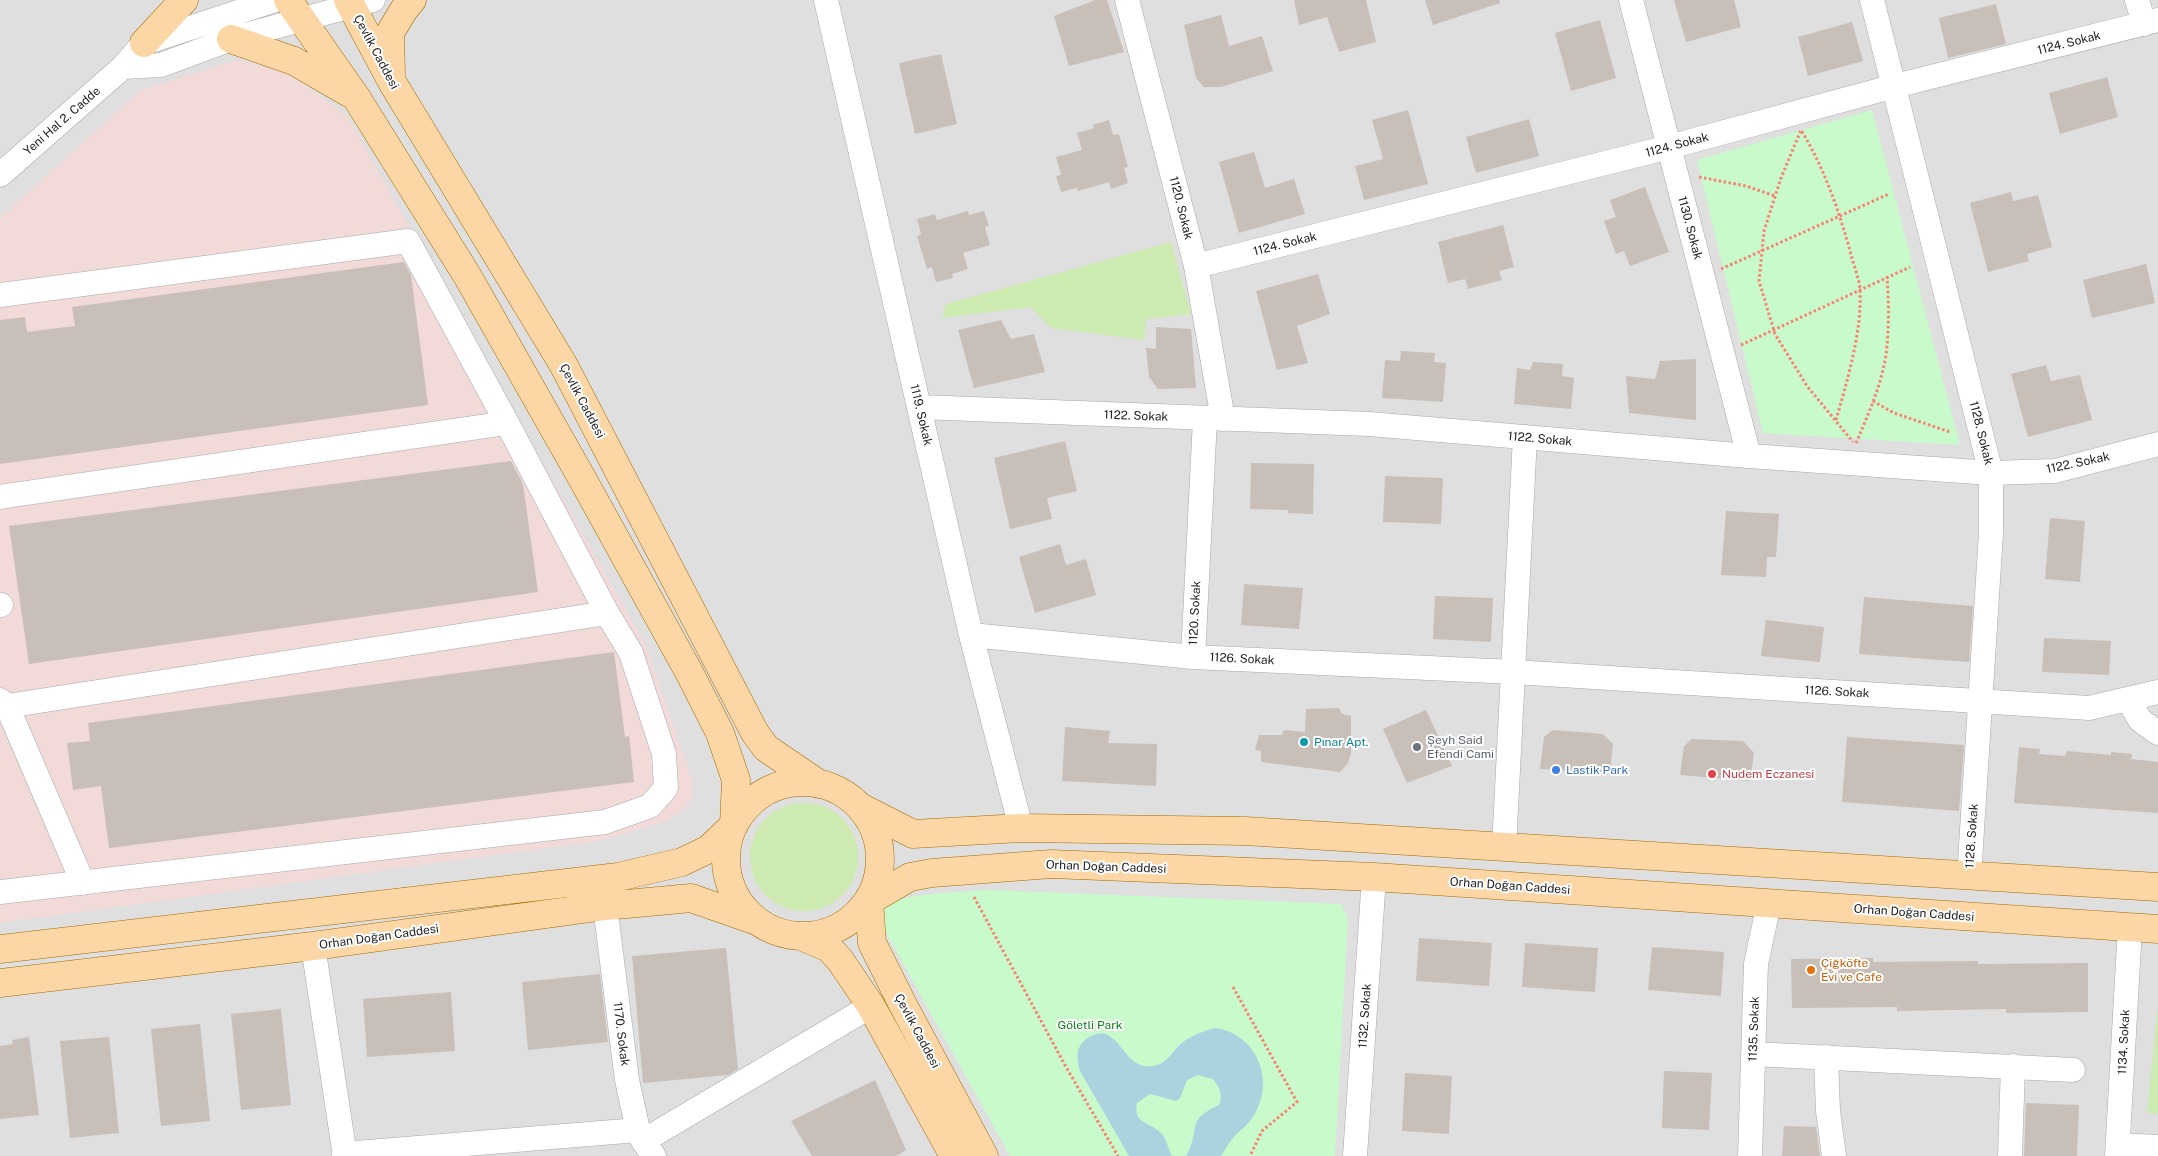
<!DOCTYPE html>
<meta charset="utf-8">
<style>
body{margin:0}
canvas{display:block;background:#f2efe9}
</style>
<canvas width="2158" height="1156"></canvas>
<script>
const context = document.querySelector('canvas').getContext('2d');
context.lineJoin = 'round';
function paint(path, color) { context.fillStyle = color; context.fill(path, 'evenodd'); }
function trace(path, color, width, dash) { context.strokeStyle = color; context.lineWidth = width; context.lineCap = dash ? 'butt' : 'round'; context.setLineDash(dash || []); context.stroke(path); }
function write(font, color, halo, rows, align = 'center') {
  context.font = font + ' "Public Sans",sans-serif'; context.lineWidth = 4; context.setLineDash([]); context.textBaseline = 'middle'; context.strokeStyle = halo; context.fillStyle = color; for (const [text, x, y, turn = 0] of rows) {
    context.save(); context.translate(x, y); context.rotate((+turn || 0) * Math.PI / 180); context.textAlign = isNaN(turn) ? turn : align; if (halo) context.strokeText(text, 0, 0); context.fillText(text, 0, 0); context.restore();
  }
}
paint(new Path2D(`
 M0,0H2158V1156H0Z`), '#e0dfdf');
paint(new Path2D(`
 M237,60L291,75L347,116L646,646L693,783L691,799L682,811L664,822L597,841L0,923V218L141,90Z`), '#f2dad9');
paint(new Path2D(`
 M1171,242L1191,314L1146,319L1144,340L1051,328L1031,307L942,318L946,304Z
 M750 857a54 54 0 1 1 108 0a54 54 0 1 1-108 0Z
 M2158,1005V1114L2147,1113Z`), '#cdebb0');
paint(new Path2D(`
 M1872,110L1960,445L1763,433L1697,160Z
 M988,890L1341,904L1348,918L1335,1156H1010L879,920C881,914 883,908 888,904C905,893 966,892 988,890Z`), '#c8facc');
paint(new Path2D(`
 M1215,1028C1258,1034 1276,1082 1253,1117C1248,1125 1240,1130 1234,1137C1229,1142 1225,1150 1221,1156H1186C1202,1128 1184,1121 1219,1105C1224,1095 1219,1087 1213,1079L1198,1075L1187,1080L1180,1098L1176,1101L1150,1094L1137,1103C1132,1125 1152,1122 1162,1134C1167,1140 1168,1149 1172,1156H1129L1080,1071C1078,1063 1076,1056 1079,1048C1083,1038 1098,1030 1108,1035C1125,1045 1129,1070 1154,1066C1169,1063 1173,1049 1183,1042C1193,1035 1204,1031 1215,1028Z`), '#aad3df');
paint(new Path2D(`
 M1095,0H1107L1124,52L1069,66L1054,16Z
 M1294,0H1366L1376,42L1339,52L1327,17L1299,25Z
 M1425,0H1499L1500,3L1433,25Z
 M1674,0H1734L1741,27L1686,42Z
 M1996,4L2006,44L1948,58L1939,18Z
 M1221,15L1229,46L1262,36L1273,71L1221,87H1204L1196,78L1184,25Z
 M1600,20L1616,78L1571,91L1555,33Z
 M1852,22L1863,61L1808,76L1798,37Z
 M941,54L957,124L915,134L899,63Z
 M2107,77L2118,117L2060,134L2049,93Z
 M1408,110L1428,184L1364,200L1355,166L1383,159L1372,120Z
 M1529,119L1539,156L1476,173L1466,137Z
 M1109,120L1113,135L1119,134L1128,167L1124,168L1128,183L1111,189L1109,182L1078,191L1077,188L1061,192L1056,176L1061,175L1056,157L1082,150L1077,133L1094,128L1093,125Z
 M1254,152L1265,188L1294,179L1305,214L1239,233L1219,162Z
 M1645,187L1669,252L1630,266L1624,251L1616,254L1604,221L1616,217L1610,200Z
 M2011,192L2013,201L2038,195L2052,247L2027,254L2029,261L1988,272L1970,203Z
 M968,211L969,215L984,211L989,226L985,227L990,245L963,253L968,269L952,274L953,278L936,282L932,267L927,269L917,236L921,234L917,219L935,214L937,220Z
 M1503,225L1514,267L1499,271L1502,280L1468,289L1465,279L1448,283L1438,242Z
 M404,262L411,275L428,405L0,464V320L25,317L27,332L75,326L72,307Z
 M2146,264L2155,303L2092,318L2083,280Z
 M1318,274L1330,314L1297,326L1308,363L1277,370L1256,291Z
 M1001,320L1011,339L1034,334L1045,372L974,388L958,330Z
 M1156,327L1191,329L1196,388L1158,389L1149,377L1146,348L1156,349Z
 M1401,351L1435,353L1434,362L1446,363L1443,402L1382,398L1385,360L1400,361Z
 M1696,359V420L1629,413L1626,376L1655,379L1660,361Z
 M1533,362L1563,364L1562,376L1574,378L1571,409L1514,404L1517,368L1530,370Z
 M2046,365L2051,381L2080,375L2092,420L2028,437L2011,374Z
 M1065,441L1077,491L1047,498L1052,519L1010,529L994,458Z
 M511,461L523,484L538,592L29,664L9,526Z
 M1251,463L1314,464L1313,514L1288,513V510L1250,509Z
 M1385,476L1443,478L1441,524L1383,522Z
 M1726,511L1779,514L1776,557H1767L1766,577L1721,575Z
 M2050,518L2085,521L2080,582L2045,579Z
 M1060,544L1066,565L1086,559L1096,595L1035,613L1019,557Z
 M1244,584L1303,588L1299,629L1241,625Z
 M1435,596L1493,598L1491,642L1433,639Z
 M1864,597L1973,606L1969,662L1859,654Z
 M1766,620L1824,627L1820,662L1761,656Z
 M2044,638L2111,641L2109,675L2042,672Z
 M614,652L625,737L629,736L634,782L109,848L101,786L73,790L67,743L90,741L88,723Z
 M1339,708L1342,714L1351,716V753L1348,763L1340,772L1261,762V751L1255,750L1259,735H1282L1284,730L1305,732L1306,709Z
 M1426,710L1452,766L1407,783L1383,729Z
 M1065,727L1110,731L1108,743L1157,744L1156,786L1062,781Z
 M1553,730L1603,734L1613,744L1610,773L1540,769L1544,737Z
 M1847,737L1964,745L1959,811L1842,802Z
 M1692,739L1743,741L1754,753L1750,781L1680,775L1684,746Z
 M2019,747L2040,749L2039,754L2065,756L2067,751L2111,755V752L2132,754L2131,759L2158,762V813L2014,803Z
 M1419,938L1492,943L1489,986L1416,981Z
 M1525,943L1598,948L1595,992L1522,987Z
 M1652,947L1724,952L1721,996L1648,990Z
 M726,948L738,1069L728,1075L643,1083L632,956Z
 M1873,958V962L1978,961V964L2088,963V1012L2006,1013V1009L1897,1011V1007L1792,1008L1791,959Z
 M600,974L608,1042L528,1050L522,982Z
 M451,992L455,1051L367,1057L363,999Z
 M281,1009L291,1105L241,1110L231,1014Z
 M200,1024L210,1121L161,1126L151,1029Z
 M29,1037L39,1115L0,1119V1046L13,1044L12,1040Z
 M109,1037L119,1133L70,1138L60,1041Z
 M1664,1071L1712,1073L1709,1130L1662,1128Z
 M1405,1073L1452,1076L1449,1134L1402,1131Z
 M875,1080L906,1150L896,1156H812L791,1121Z
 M2026,1103L2079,1105L2077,1156H2024Z
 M1784,1126L1816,1127L1820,1156H1782Z`), '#c7bfb8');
const minor = new Path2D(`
 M826,0L971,635L1021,828
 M1127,0L1196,266L1223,419
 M1631,0L1749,456
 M1872,0L1991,473V533L1969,877
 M2137,0L2144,24
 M123,67L161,65L231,39L373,0
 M0,175L123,67L144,43L275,0
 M1196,266L1669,147L1895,86L2158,20
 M0,295L408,241L507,423L607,613L631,653L664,754L666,788L650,806L605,822L0,892
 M919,407L1369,424L1749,456L1991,473L2055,471L2158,444
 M0,497L507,423
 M0,605H1
 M971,635L1193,657L1514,672L2089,708L2158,692
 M1193,657L1205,419
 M2128,699L2140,720L2158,733
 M0,700L7,706L83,883
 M0,704L7,706L607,613
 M1504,848L1525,437
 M605,906L627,1080L638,1130L643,1141L654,1156
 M313,946L345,1156
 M1753,1054L2073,1070
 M1826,1057L1828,1111L1834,1156
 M643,1141L871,1006
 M2118,1145L2158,1147
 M344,1154L638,1130
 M1355,1156L1374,877
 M1750,1156L1756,964L1769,903
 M2010,1156L2013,1066
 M2117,1156L2130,927`);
const major = new Path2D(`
 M348,0L392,82L563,364L755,733L766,748L819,784
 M231,39L294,61L349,93
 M144,43L184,0
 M391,75L390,33L403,11L412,0
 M726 859a77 77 0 1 1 154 0a77 77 0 1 1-154 0Z
 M862,808L913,834L1021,828L1245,831L2158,887
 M803,937L829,948L840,960L871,1006L954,1156
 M0,949L618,877L682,862L709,849L734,825L736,780L720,733L689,672L583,480L468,277L356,97L288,0
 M0,983L313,946L605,906L691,898L754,920
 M984,1156L902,1003L872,943L869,901L910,877L932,873L1051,864L1374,877L2158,929`);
trace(minor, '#a9a9a9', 25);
trace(major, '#a06b00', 29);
trace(new Path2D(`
 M1699,177L1746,186L1775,196
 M1721,269L1889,194
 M1741,345L1910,267
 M1873,401L1894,413L1950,432
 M1836,420C1847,382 1862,331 1860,292C1860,281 1855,269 1852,258C1840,214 1825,169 1801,130L1781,178L1764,231L1759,281L1775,334L1807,386L1853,442
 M1856,443C1868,415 1881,386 1886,355C1889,330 1889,303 1887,277
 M974,897L1066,1067L1118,1156
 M1233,987L1297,1102L1262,1131L1250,1156`), '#fa8072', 3, [2.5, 2.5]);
trace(minor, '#fff', 24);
trace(major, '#fcd6a4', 28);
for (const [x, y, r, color] of [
 [1304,742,5,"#0f9aa8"],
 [1417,747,5,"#6b7280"],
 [1556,770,5,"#3f7fe0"],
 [1712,774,5,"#e0444e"],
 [1811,970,5,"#e8710a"]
]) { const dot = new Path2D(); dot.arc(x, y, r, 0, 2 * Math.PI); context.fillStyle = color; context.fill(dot); trace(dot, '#fff', 2); }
write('12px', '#222', '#fff', [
 ["1124. Sokak",2069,43,-14],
 ["Çevlik Caddesi",376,52,62],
 ["Yeni Hal 2. Cadde",62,121,-41],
 ["1124. Sokak",1677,145,-15],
 ["1120. Sokak",1181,208,76],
 ["1130. Sokak",1690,228,75],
 ["1124. Sokak",1285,244,-14],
 ["Çevlik Caddesi",582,401,62],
 ["1119. Sokak",921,415,77],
 ["1122. Sokak",1136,416,2],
 ["1128. Sokak",1981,433,76],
 ["1122. Sokak",1540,439,5],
 ["1122. Sokak",2078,463,-12],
 ["1120. Sokak",1195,613,-87],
 ["1126. Sokak",1242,659,3],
 ["1126. Sokak",1837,692,3],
 ["1128. Sokak",1972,836,-86],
 ["Orhan Doğan Caddesi",1106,867,2],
 ["Orhan Doğan Caddesi",1510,886,4],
 ["Orhan Doğan Caddesi",1914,913,4],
 ["Orhan Doğan Caddesi",379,937,-8],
 ["1132. Sokak",1365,1016,-86],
 ["1135. Sokak",1754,1029,-88],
 ["Çevlik Caddesi",917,1031,62],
 ["1170. Sokak",621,1034,83],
 ["1134. Sokak",2124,1042,-87]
]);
write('12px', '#5b616d', '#fff', [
 ["Şeyh Said",1427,740],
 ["Efendi Cami",1427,754]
], 'left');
write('12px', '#0d838f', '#fff', [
 ["Pınar Apt.",1314,742]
], 'left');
write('12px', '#366cbe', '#fff', [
 ["Lastik Park",1566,770]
], 'left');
write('12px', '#be3a42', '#fff', [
 ["Nudem Eczanesi",1722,774]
], 'left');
write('12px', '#c56008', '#fff', [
 ["Çiğköfte",1821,963],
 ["Evi ve Cafe",1821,977]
], 'left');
write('12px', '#0c8416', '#fff', [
 ["Göletli Park",1090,1025]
]);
</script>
